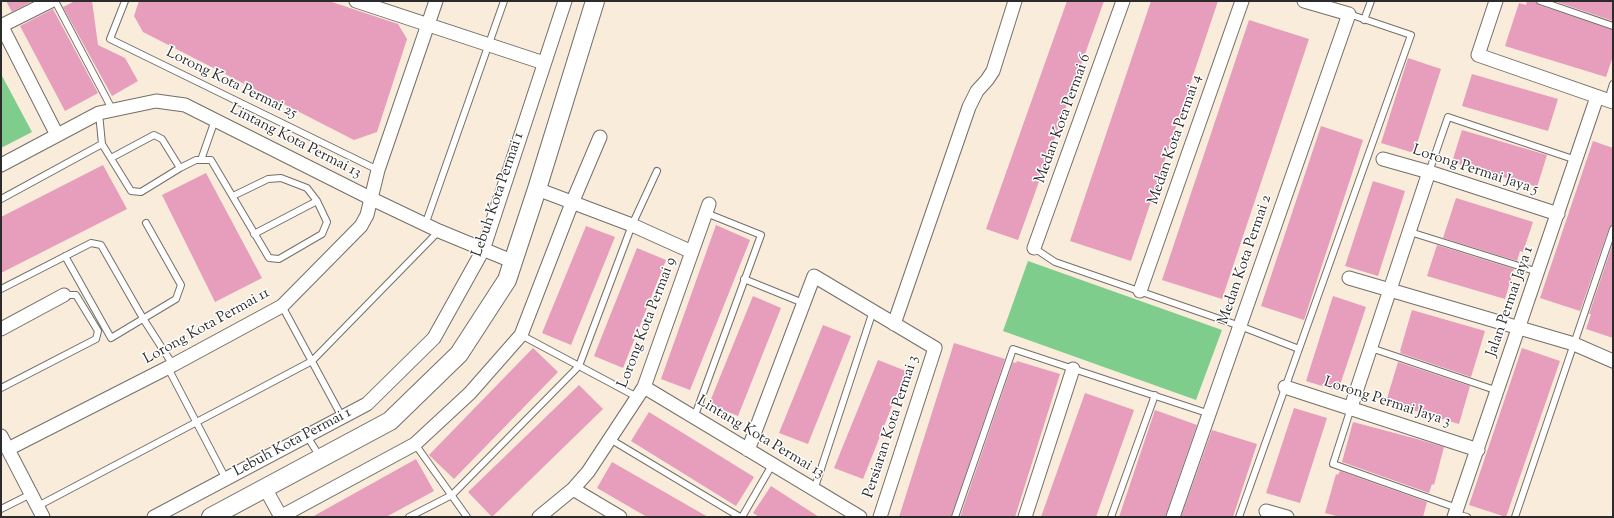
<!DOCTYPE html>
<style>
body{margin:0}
#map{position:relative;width:1614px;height:518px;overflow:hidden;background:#f9ecdb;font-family:"Sorts Mill Goudy",serif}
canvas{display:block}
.frame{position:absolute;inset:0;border:2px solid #2b2b2b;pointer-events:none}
</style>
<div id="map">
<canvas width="1614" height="518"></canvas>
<div class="frame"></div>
</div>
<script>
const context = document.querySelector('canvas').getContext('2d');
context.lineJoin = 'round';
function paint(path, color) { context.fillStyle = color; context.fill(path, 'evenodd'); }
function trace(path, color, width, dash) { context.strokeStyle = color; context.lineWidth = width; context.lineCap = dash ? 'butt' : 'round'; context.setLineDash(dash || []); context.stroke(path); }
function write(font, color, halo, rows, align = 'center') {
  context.font = font + ' "Sorts Mill Goudy",serif'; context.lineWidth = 3; context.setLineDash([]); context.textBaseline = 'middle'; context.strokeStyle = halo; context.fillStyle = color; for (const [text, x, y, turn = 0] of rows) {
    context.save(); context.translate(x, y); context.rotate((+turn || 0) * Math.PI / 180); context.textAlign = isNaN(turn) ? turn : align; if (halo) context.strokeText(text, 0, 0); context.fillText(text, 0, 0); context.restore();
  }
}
paint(new Path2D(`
 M1,74L32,132L1,148Z
 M1028,261L1222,330L1196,400L1003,331Z`), '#7ecd8c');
paint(new Path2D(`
 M6,1H33L12,12Z
 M75,1H92L98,45L125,58L138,81L112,96L63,7Z
 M139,1H329L398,24L407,39L377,132L354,140L143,32L134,16Z
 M1067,1H1104L1018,240L986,229Z
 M1151,1H1218L1131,261L1070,241Z
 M1527,1H1536L1539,5L1613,30V56L1606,77L1505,46L1519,3L1526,5Z
 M1554,1H1613V21Z
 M53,9L98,93L65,111L20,26Z
 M1249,20L1309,39L1222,299L1162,280Z
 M1408,58L1441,69L1414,153L1381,143Z
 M1472,74L1558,99L1548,131L1462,106Z
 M1321,126L1363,140L1304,320L1261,306Z
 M1462,130L1547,155L1537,187L1452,162Z
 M1593,141L1613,148V225L1609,228L1580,311L1540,298Z
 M103,165L127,209L1,273V217Z
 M206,173L262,278L215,302L162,195Z
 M1373,181L1405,191L1378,276L1345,266Z
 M1456,198L1533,222L1523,252L1520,251L1517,261L1443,238Z
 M716,225L750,240L690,390L661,379Z
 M586,226L615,237L571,345L542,333Z
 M1613,243V338L1586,329L1591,314H1589Z
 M1437,245L1514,269L1505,299L1427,276Z
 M637,248L666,260L623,368L594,356Z
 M753,296L781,308L738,416L709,404Z
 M1333,296L1366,307L1338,391L1306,381Z
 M1412,310L1485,331L1471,377L1400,353L1401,351H1400Z
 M823,325L851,336L808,444L779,433Z
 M954,343L1005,359L951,517H899Z
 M533,348L558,372L454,479L429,455Z
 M1522,348L1560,361L1506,517L1469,505Z
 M878,360L906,371L863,479L834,468Z
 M1017,361L1060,374L1015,517H960L1013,362L1016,363Z
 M1398,362L1470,386L1459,424L1386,402Z
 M579,385L603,409L492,517L468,492Z
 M1085,393L1134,410L1096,517H1041Z
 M1294,408L1327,418L1300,503L1266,493Z
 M1155,410L1197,425L1165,517H1119Z
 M649,412L754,477L736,506L631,441Z
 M1353,422L1417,439L1444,447L1434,485L1432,484L1429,493L1342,462Z
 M1212,430L1257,444L1233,517H1181Z
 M416,459L434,491L386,517H312Z
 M612,462L708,517H647L597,488Z
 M1340,471L1427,502L1423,517H1340L1325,513L1336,474L1338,475Z
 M771,486L819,517H759L753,513Z`), '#e79dbc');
const lane = new Path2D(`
 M55,1L112,109
 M125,1L110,39L378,170
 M1540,1L1613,26
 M1364,20L1371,1
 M1608,100L1613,84
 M102,144L131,191L141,192L180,168L196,160H211L269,258L279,259L322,234L327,222L317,201L307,188L281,178L268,179L233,196
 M111,158L154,135L162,139L180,168
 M201,160L215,120
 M1429,172L1448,117L1576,160
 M1,199L102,144L99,113
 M425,225L504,1
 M1410,232L1538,272
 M254,234L317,201
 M1034,248L1055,262L1240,326L1299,349
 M65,256L111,338L176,299L181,285L146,223
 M744,279L803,303
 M1,289L91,243L101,245L144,320L173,365
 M282,306L342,417
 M521,335L637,397
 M1371,348L1498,391
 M168,368L226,479
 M1,388L96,339L98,331L76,295H64
 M1351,408L1333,464L1457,508
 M694,418L761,235L706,213
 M307,436L320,457
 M610,439L740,517
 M415,444L467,517
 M814,490L873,311
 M38,506L312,361L439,231
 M1,509L31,494
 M1456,514L1467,517
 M409,517L452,495L579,366L632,225L657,171
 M742,517L772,465
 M955,517L1013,349L1210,414
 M1111,517L1155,395
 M1239,517L1411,35L1349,14
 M1515,517L1613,229`);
const street = new Path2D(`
 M356,1L544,63
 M1496,1L1478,55L1613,102
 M1,25L57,135
 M1,26L51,1
 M1383,159L1429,172L1558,214
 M1,165L99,113L156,101L185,105L372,199L439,231L514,262
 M537,189L632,225L692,252
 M1034,248L1123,1
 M1349,278L1574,344L1613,361
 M1140,291L1242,1
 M894,324L969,107L977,91L987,80L993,71L1015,1
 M1,329L64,295
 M644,387L860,517
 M1285,387L1478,450
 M1351,407L1429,172
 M1,436L43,517
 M8,449L173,365L282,306L361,226L367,215L378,170L436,1
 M748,450L814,276L935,348L880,517
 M265,488L281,517
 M573,489L620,517
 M1266,511L1287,517
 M154,517L367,404L434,338L483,250L565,1
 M280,517L415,444L470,393L521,335L572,203L600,137
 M539,517L573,489L588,472L644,387L709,204
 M1025,517L1073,369
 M1173,517L1349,14L1304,1
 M1454,517L1597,97`);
const secondary = new Path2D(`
 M211,517L390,421L459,354L507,280L537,189L595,1`);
trace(lane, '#736f69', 8);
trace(street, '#736f69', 15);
trace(secondary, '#736f69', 20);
trace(lane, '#fff', 6);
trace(street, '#fff', 13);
trace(secondary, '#fff', 18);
write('15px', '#2b2b2b', '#fff', [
 ["Lorong Kota Permai 25",231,84,26],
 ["Medan Kota Permai 6",1064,119,-70],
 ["Medan Kota Permai 4",1176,140,-71],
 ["Lintang Kota Permai 13",295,142,27],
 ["Lorong Permai Jaya 5",1475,171,18],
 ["Lebuh Kota Permai 1",499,195,-71],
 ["Medan Kota Permai 2",1246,260,-71],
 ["Jalan Permai Jaya 1",1511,302,-71],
 ["Lorong Kota Permai 9",648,323,-69],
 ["Lorong Kota Permai 11",207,327,-29],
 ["Lorong Permai Jaya 3",1387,403,18],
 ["Persiaran Kota Permai 3",892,427,-72],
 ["Lintang Kota Permai 13",760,438,31],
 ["Lebuh Kota Permai 1",293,443,-28]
]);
</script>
